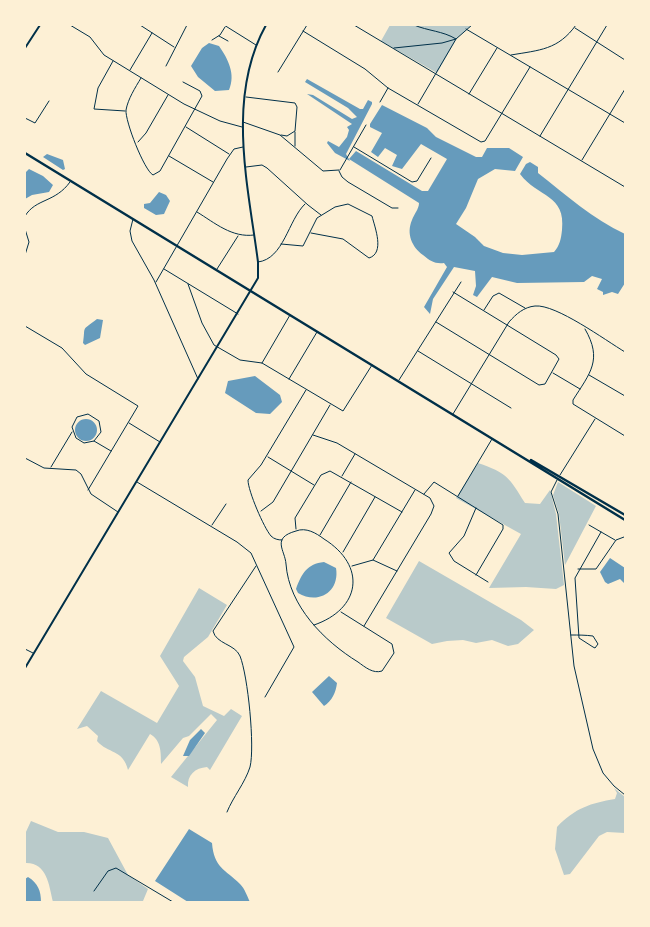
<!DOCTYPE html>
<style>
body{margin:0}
#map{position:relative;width:650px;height:927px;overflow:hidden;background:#fdf0d5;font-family:"Varela Round",sans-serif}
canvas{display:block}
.frame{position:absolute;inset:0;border:26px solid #fdf0d5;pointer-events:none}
</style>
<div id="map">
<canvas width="650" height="927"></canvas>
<div class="frame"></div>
</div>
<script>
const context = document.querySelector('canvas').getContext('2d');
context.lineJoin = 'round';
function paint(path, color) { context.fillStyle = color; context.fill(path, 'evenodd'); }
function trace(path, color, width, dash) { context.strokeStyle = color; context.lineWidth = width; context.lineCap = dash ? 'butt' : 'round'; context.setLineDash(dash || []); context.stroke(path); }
paint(new Path2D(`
 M390,25H472L457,38L437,73L381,41Z
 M478,463C507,473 509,477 525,503L540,504L550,490L556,514L564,585L556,589L526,587L489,588L521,534L456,498Z
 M558,482L596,506L565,565L559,514L553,495Z
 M419,561L521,620L534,630L518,644L508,646L492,640L476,643L463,640L447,641L432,644L386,618Z
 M199,588L227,605L208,637L184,657L183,661L195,677L203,706L224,716L231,709L242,716L210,770L207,767C195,768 187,775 188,787L171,777L217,720L211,714L189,736L183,738L161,764C161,752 161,740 150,734L128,770C123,749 108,754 97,741L98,736L87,726L77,729L101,691L157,723L179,686L160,656Z
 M614,788L625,797V833L607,832L599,836L570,874L564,875L555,849L557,827C575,808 591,803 615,799L617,793Z
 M31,821L58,832H84L108,838L128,875L148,889L143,901L53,902C49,885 47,862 25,863V834Z`), '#b9caca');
paint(new Path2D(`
 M209,43L219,46C228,59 236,74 229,90L215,91L198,77L191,66L202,48Z
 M307,79L360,109H363L368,100L372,102V104L346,154L350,161L335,153L327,143L328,141L339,147L347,137L349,130L347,127L352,124L307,94L313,95L352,119L357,117L348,108L305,82Z
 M382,105L427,128L436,137L476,157H482L487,148H509L523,157L515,171L495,169L478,179L466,208L456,224L475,237L484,246L503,253L522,255L554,252C560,245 561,239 562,230C566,194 538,198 520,174L526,164L530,162L538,167V173C566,195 593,219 625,234V283L618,294L612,292L603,295V292L597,289L602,279L592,276L584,282L517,283L492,277L477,297L473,295L476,286L475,271L454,267L433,299L430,314L424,307L447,267L444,263C435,264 430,261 423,255C412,247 406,234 412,220C414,214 419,209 419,203L349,159L356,151L422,191H428L447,159L421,144L402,169L392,166L397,155L385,148L378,157L371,152L382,133L370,127V124Z
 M47,154L63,160L65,169L63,170L43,157Z
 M29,169L43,176L53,185L49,192L32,195L25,199V173Z
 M159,192L166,195L170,201L164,214L156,215L144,208V204L150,203Z
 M97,319L103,320L100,338L85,345L83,343C86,325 80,332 97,319Z
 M255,376L280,395L282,402L270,414L256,413L225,393L228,381Z
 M75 430a11 11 0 1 1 22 0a11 11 0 1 1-22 0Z
 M610,558L625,568V584L620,579L608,584L605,582L600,572Z
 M324,562L336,568C340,592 318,605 298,593L296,589C302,573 307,564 324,562Z
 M329,676L337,683C336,692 332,701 324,706L312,692Z
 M201,729L205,733L189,756H183L190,740Z
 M189,829L212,843C214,868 225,869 240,884C245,889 247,896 250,902H188L155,881Z
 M28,877C38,883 41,891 41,902H25V879Z`), '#669bbc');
trace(new Path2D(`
 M70,25L90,37L104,55L184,104L220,121L242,127
 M140,25L174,47
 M224,25L256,45
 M354,25L625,187
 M414,25C428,31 443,31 456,39L418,104
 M575,28L625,60
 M466,29L625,123
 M303,31L365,69L388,88L481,142L485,141L530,67
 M219,36L228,41
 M212,40L220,35L225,27
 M394,48L442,43L456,39L472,25
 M511,55C540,50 558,50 576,25
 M113,61L98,88L94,109L125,111
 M166,66L187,25
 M130,70L152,33
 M278,72L307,25
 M141,78C135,88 128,99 126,110C125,121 144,170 153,175L160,171L202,96L200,91L183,82
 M469,94L497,48
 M246,97L295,103L297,107L295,131L287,136L281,135
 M380,102L388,88
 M25,111V116
 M25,118L35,123L49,101
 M243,122L280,135L323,171L339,170
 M186,127L229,154
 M295,132V146
 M540,136L607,25
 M138,142L146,133L168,95
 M354,147L412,182L417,181L431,158
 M169,156L213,182
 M582,160L625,89
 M246,167L262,165L267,168L308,205L321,215
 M340,170L366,125
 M339,171L342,177L348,182L392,208H398
 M197,212C215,223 232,238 254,235
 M25,216C36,198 55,203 70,182
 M133,219L130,231L132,241L154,280L198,379
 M25,229L29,242L25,255
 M281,244L303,246L317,218L335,207L348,204L372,216C375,228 385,253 369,258L343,239L311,233
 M258,262C284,259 288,220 305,204
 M164,269L238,314
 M217,269L238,236
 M156,282L227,159L234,149L243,147
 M188,284L202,323L214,345L240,360L262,363L343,411L372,365
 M484,310L493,296L499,293L525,308
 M436,322L539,385L545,384L559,359L556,355L453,292
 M25,326L62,348L86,374L138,406L88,490
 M585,329C603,360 590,373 573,400V404L625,436
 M418,351L511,408
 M262,363L290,315
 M553,373L580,389
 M589,375L625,396
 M289,379L317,332
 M399,380L461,282
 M453,414L509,322C516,314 524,307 535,306C556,304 605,340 625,352
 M129,423L160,442
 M313,435L337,443L430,498L434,506L431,514L364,626
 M94,441L101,432L99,421L88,414L77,417L72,427L76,438L84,443L94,441L111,451
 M268,457L314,485
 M25,458L44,468L76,470L81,474L91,494L118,512
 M51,467L72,432
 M560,475L595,419
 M342,476L355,454
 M137,482L237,542L251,553L294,647L265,697
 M424,494L434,482L503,525V529L476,575
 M458,496L492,439
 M476,508L464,536L449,553L454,561L488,582
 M261,511L273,502L330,405
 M212,525L226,504
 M589,525L615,540
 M296,529L295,518L321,475L330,471L402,512
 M320,535L351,482
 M625,537V539
 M282,540C278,540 274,539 271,536C264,528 248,491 248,480L261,465L306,390
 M343,552L375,497
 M373,560L415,490
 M352,566L373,560L397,571
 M578,569H596L616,540L624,537
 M314,625C361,609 367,566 324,539C316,533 306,527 296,531C271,538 285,550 286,564C289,606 324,641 358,662C365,667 373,674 382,671L394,653L392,644L341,612
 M571,635C579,635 585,635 593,636L598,644L595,648L593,647L579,638L575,578L601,532
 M227,812C233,797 245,783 250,767C255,747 248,676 240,656C235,644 216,644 213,631L256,566
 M94,891L108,871L116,868L173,902`), '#003049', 1);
trace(new Path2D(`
 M557,480L551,492L558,514L574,666L593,749L603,773L614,786L625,795
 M25,649L33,653`), '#003049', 1);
trace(new Path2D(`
 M25,48L40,25`), '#003049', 2);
trace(new Path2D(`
 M25,668L258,278V262C248,185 226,97 266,25`), '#003049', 2);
trace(new Path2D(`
 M25,153L625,520
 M531,460L625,515`), '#003049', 2.5);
</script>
